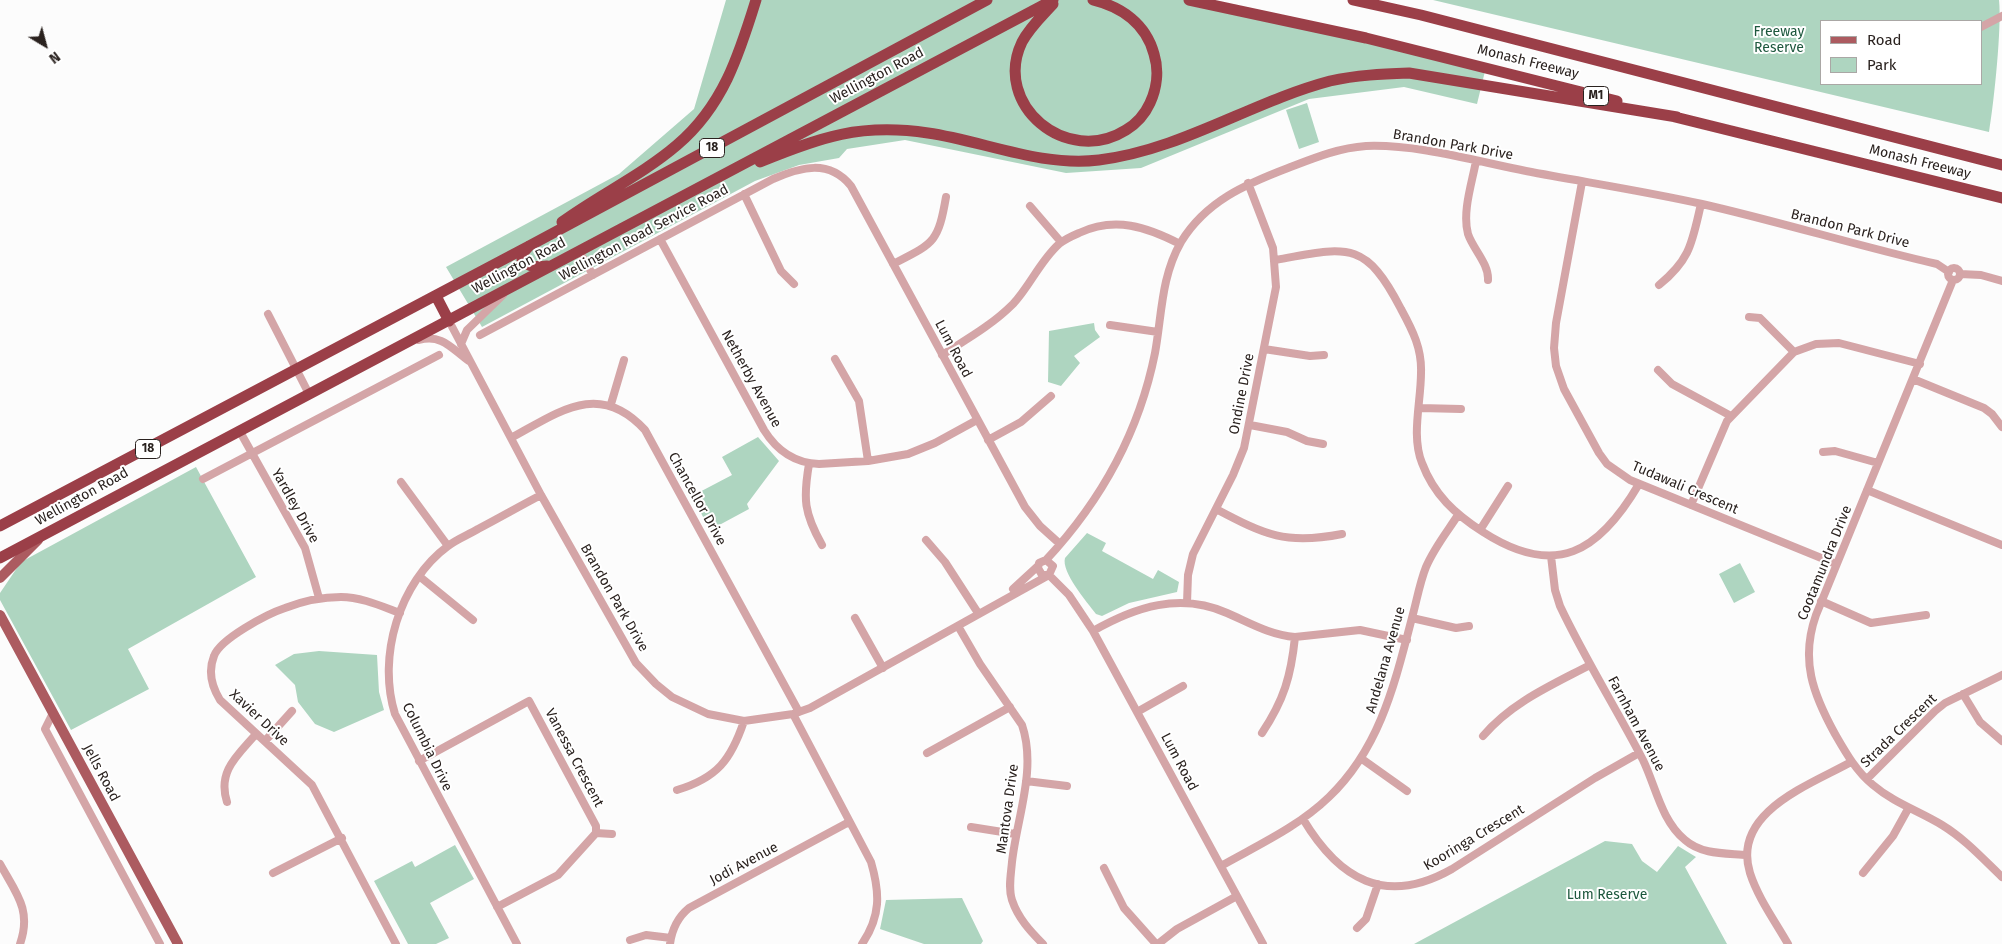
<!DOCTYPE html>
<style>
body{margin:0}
#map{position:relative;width:2002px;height:944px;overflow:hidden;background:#fcfcfc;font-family:"Fira Sans",sans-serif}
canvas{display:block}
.legend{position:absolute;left:1820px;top:20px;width:162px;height:65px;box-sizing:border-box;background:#fff;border:1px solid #aaa7a5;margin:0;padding:6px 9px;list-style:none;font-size:15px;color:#2a221f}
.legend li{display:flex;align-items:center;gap:10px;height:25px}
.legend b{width:25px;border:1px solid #aaa7a5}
.north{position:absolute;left:20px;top:20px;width:50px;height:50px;-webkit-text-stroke:4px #fff;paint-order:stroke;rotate:143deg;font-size:14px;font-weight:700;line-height:20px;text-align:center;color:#2a221f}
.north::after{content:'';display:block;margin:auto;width:18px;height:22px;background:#2a221f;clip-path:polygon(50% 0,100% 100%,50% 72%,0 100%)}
</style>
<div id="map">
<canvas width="2002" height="944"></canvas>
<ul class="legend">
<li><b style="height:6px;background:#ac5b60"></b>Road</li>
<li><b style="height:14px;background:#aed5c0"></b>Park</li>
</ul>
<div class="north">N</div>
</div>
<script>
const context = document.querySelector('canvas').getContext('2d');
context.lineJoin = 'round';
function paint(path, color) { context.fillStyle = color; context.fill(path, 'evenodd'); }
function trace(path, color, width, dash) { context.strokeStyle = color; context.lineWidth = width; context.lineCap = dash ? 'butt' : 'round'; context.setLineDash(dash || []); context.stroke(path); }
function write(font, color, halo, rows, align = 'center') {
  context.font = font + ' "Fira Sans",sans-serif'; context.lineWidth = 4; context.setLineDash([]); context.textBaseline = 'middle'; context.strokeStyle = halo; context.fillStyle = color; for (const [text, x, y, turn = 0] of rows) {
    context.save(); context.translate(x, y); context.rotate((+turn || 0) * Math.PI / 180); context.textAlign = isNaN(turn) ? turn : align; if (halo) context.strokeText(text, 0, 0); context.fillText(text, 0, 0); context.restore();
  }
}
paint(new Path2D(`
 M726,0H1189L1486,67L1477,104L1404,87L1309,99L1141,168L1066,173L905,140L847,149L839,158L799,165L755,181L482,327L446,267L619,174L694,109Z
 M1433,0H1999C2002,26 1994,102 1989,132ZM1821,21H1981V84H1821Z
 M1307,103L1319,142L1299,149L1286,110Z
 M1094,323L1095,330L1100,337L1074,356L1080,363L1061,386L1048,382L1049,331Z
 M758,437L779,461L747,504L749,509L710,530L692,496L732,475L722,457Z
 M196,467L256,577L128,649L149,689L71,730L0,600V593L21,562Z
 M1087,533L1106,543L1102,551L1153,579L1158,570L1179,582L1177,592L1129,603L1102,616L1096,614C1087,602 1061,572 1065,558Z
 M1740,563L1755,592L1734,603L1719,574Z
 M319,651L377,655L379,692L384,710L334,732L315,724L298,702L295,685L275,665L294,654Z
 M1605,841L1632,844L1642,861L1657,872L1678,846L1696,857L1685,867L1727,944H1414Z
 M455,845L474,879L430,903L449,938L436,944H408L374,881L412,861L415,867Z
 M962,898L983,941L981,944H924L880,929L886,900Z`), '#aed5c0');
trace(new Path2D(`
 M1981,27L2002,16
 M1476,161C1472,183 1462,212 1468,234C1473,249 1489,264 1488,280
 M1582,182L1556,323L1554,348L1556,366L1564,389L1599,453L1607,464L1630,480L1836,564
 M744,194L781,271L794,284
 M1030,206L1061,242
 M660,239L764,430C777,451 794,463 819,464L868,461L908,454L935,443L977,420
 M579,251L593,275
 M1275,260C1347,247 1365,239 1401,309C1413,331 1422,349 1421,373C1421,402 1411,436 1422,463C1434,495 1455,514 1483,532C1556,579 1599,552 1639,484
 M893,264C934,243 938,243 946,197
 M1948 274a6 6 0 1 1 12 0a6 6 0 1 1-12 0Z
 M1960,274L1981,275L2002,281
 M1953,280L1816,615C1800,660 1813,694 1835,734C1846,753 1856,771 1873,785C1894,803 1919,811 1942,825C1965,839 1983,859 2002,877
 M1659,285C1691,259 1692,242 1701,204
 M268,314L309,394
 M1749,317L1760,318L1794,352
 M449,321L541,495L636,663L656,684L672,697L708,714L744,721L793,714L810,708L1049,575L1053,566L1046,560L1039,563L1038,568L1042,575H1047
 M1110,325L1158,332
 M480,335L773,179C801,167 829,159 851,186L1025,507L1040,526L1060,544
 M419,340C442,334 451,348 469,361
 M461,344L467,330L503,295
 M1264,349L1310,356L1324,355
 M942,355C967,339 992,325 1013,304C1030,286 1040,261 1059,244C1065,239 1072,236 1079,233C1115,216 1147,227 1180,244
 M835,359L859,401L868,461
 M1658,370L1672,384L1731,416
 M1913,379L1984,408L1992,414L2002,427
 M611,404L624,360
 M1420,408L1461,409
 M1250,425L1287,432L1307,441L1323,444
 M239,430L305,548L319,598
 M511,438C559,412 599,380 645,430L799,712
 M988,440L1021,422L1051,396
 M1823,452L1835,451L1878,463
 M809,464C803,499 804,513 822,545
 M203,479L439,355
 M401,482L448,546
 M1867,490L2002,545
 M1691,505L1727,421L1794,352L1816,344L1839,343L1920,364
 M1216,509C1265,535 1286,545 1342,534
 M1480,530L1508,486
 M926,540L945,562L978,613
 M1551,556L1555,590L1560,606C1585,659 1616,708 1643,760C1656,787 1661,820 1685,840C1702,855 1726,853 1747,855
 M1046,560C1101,501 1139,433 1155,353C1162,314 1161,277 1181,242C1206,201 1246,184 1288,168C1314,158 1338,148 1366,146C1417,144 1475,161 1526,171C1584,182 1644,191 1702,204C1781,222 1858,246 1937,264L1949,272
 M1049,575L1069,595L1093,631L1263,944
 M419,576L473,620
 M1013,589L1038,566
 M1821,601L1871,623L1926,615
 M1187,603L1188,575L1193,554L1233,475L1244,448L1276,287L1273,248L1248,183
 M855,618L883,668
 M1412,618L1456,628L1469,626
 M958,626L980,664L1022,725C1037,769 1017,817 1012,862C1011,874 1008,888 1012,900C1018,918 1030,931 1043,944
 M1093,631C1135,607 1180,592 1227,613C1250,623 1270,635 1295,637L1360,630L1407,640
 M1963,694L1980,722L2002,741
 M1137,712L1183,686
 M53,713L45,729L160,944
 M793,714L871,862C880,893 881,916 862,944
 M1262,733C1284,700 1291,676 1295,637
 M1483,736C1512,702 1552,685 1590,665
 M265,741L292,711
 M927,753L1010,707
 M1362,759L1407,791
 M419,761L529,701L596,826V833L558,875L497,907
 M1867,779L1935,711L1945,703L2002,675
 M1026,781L1067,786
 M677,790C717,778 731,760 744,721
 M227,802C217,771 238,755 256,734
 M1303,819C1339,879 1385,907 1452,869L1595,778L1639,753
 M971,827L1015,834
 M596,833L612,834
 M0,864C16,893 32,910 20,944
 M1221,866C1258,845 1298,827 1329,797C1381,747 1395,682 1413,614C1417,599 1420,582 1426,567C1434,548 1447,532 1458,515
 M1104,868L1124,908L1156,944
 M273,873L342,838
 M1863,873L1893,836L1908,809
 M1357,928L1366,919L1378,884
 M630,940L646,935L671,938
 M396,944L312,785L220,700C212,687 208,671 214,656C220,639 267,614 285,608C303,601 322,597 341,597C361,597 381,606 400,613
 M517,944L395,714C377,657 399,582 448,546C457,539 468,535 478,529C499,518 520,506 541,495
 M670,944C672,929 678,917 689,908L849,822
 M1158,944L1177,929L1237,896
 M1788,944C1775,921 1758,898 1750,873C1731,812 1810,785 1851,762`), '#d4a5a7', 8);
trace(new Path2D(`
 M0,578L38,540
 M0,615L178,944`), '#ac5b60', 10);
trace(new Path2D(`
 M1189,0L1366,38L1617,101
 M1353,0L1421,15L2002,165
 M1053,4C1042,16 1030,27 1022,42C992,105 1067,167 1126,130C1136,124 1145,114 1150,103C1157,88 1159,70 1154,54C1146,24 1122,7 1093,0
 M1671,116L2002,198
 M760,162C821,137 860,123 928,133C984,141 1040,167 1099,160C1181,150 1251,102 1330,81C1357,75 1382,74 1409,73L1677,117
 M562,222C599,195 642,175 677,145C723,106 739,55 756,0
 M529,246L523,253L522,260C529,268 538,267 547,266
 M436,296L449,321
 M0,526L529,246L987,0
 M0,558L1053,0`), '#9b3f48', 11);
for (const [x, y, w] of [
 [1596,96,25],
 [712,148,25],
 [148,449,25]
]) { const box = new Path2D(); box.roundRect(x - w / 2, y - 9.5, w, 19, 4); context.fillStyle = '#fff'; context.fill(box); trace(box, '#2a221f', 1); }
write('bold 12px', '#2a221f', null, [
 ["M1",1596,96],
 ["18",712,148],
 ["18",148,449]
]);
write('14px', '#1e583e', '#fff', [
 ["Freeway",1779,32],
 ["Reserve",1779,48],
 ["Lum Reserve",1607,895]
]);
write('14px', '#2a221f', '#fff', [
 ["Monash Freeway",1528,62,14],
 ["Wellington Road",877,76,-28],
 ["Brandon Park Drive",1453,145,10],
 ["Monash Freeway",1920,162,14],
 ["Brandon Park Drive",1850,229,14],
 ["Wellington Road Service Road",644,233,-28],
 ["Wellington Road",519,266,-28],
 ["Lum Road",953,349,62],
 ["Netherby Avenue",751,379,61],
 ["Ondine Drive",1242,394,-79],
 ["Tudawali Crescent",1685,488,23],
 ["Wellington Road",82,497,-29],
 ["Chancellor Drive",697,499,61],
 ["Yardley Drive",295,506,61],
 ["Cootamundra Drive",1825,563,-68],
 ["Brandon Park Drive",614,598,60],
 ["Andelana Avenue",1386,660,-74],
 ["Xavier Drive",259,718,43],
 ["Farnham Avenue",1636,724,62],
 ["Strada Crescent",1899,731,-44],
 ["Columbia Drive",427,747,64],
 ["Vanessa Crescent",574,758,62],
 ["Lum Road",1179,762,62],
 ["Jells Road",101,773,62],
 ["Mantova Drive",1008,809,-82],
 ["Kooringa Crescent",1474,838,-31],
 ["Jodi Avenue",744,864,-28]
]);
</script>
